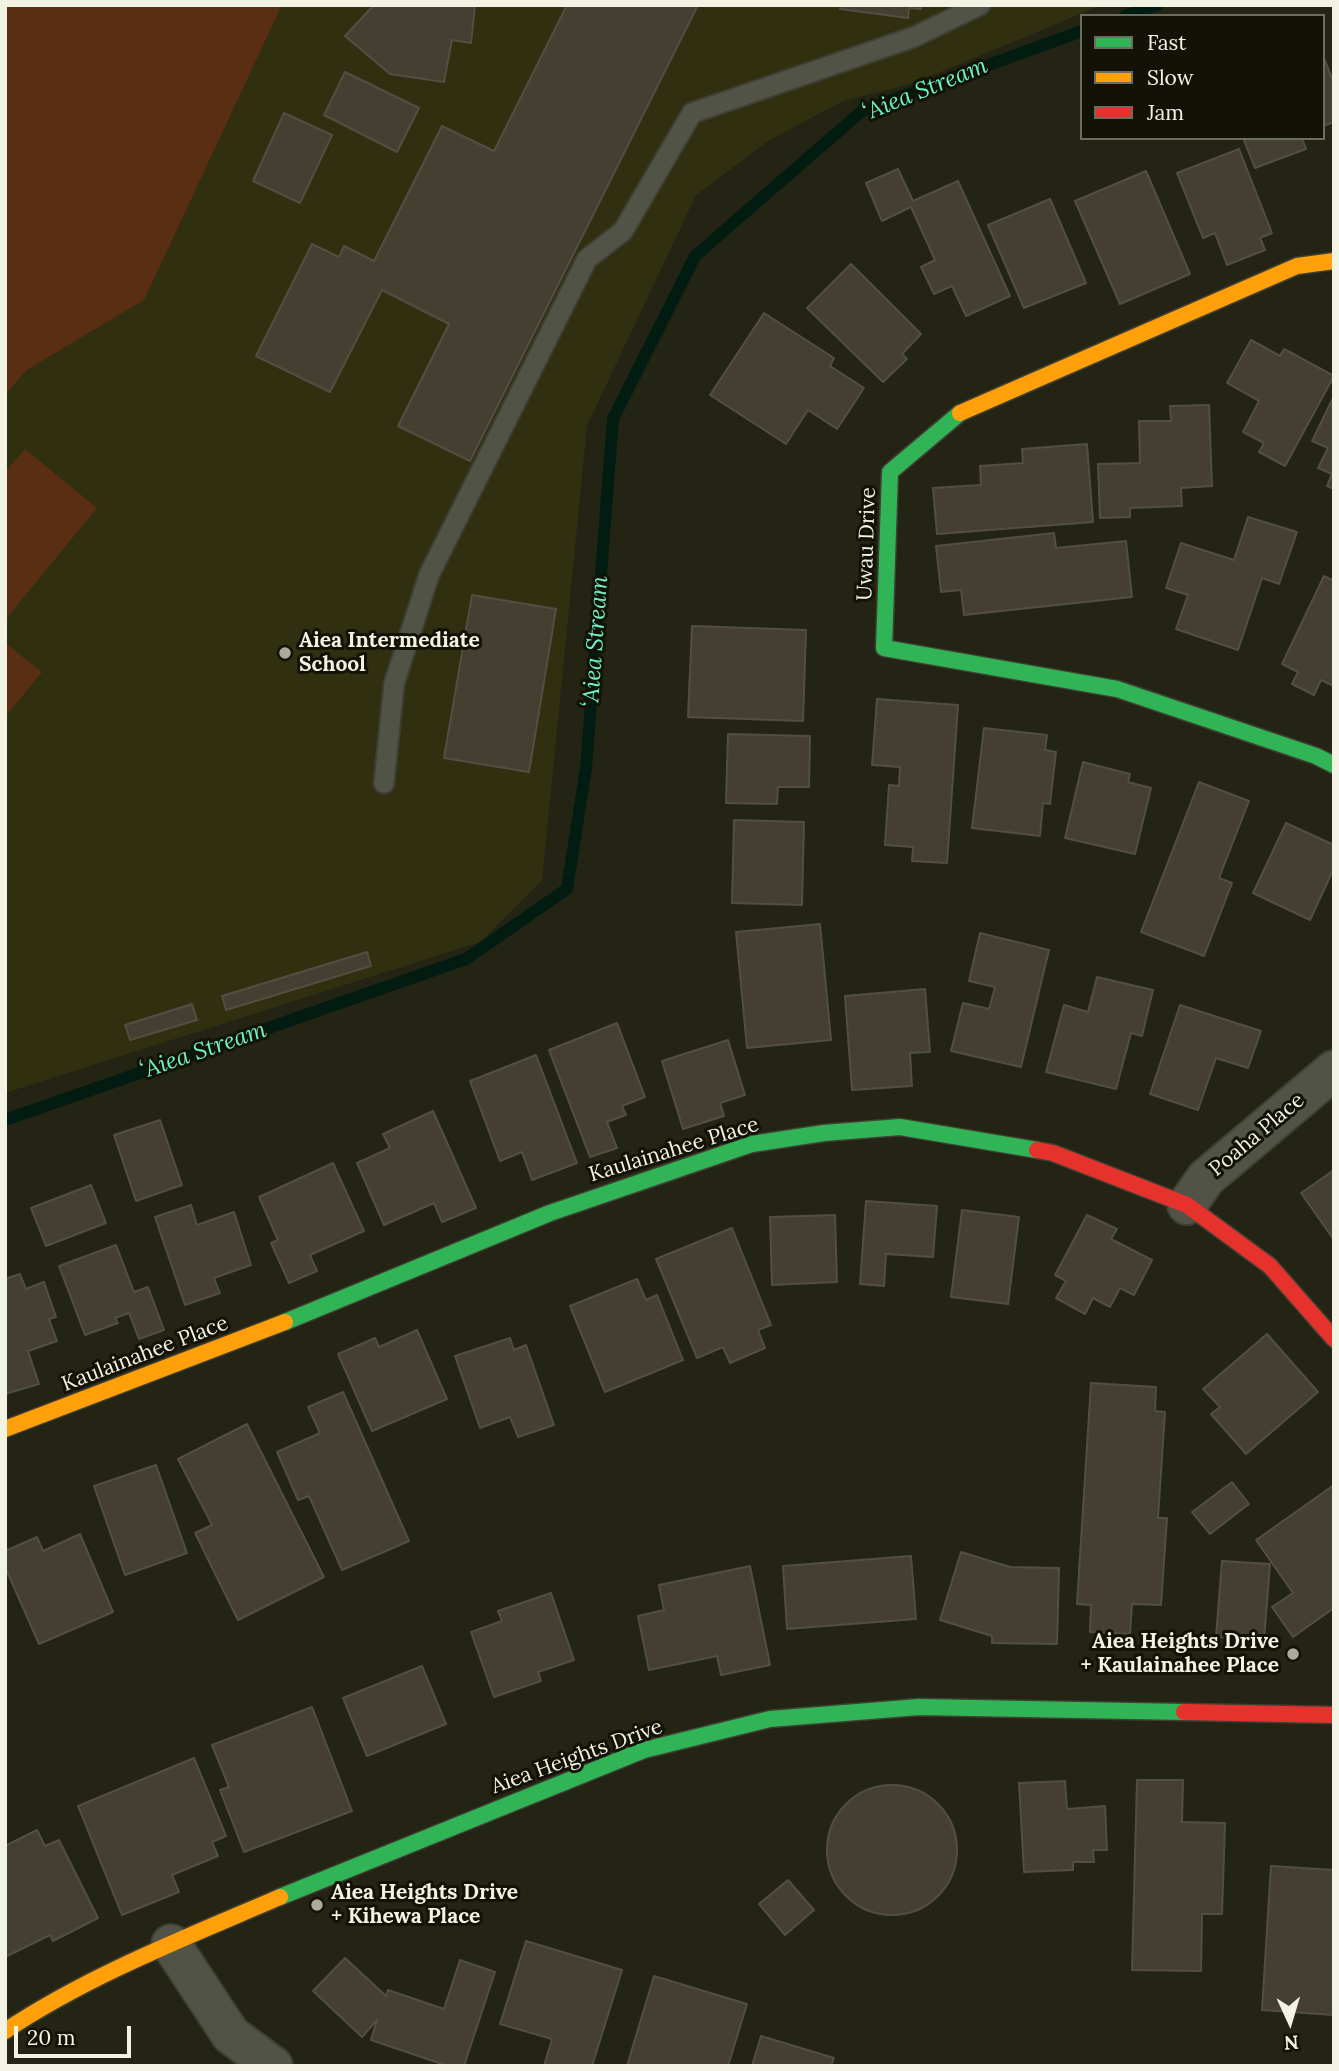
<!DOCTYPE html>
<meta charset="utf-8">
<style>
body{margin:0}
#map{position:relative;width:1339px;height:2071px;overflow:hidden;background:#242415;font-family:Lora,serif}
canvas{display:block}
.frame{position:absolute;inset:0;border:7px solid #f3f3e3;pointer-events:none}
.legend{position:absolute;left:1080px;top:14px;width:245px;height:126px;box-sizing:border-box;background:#121207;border:2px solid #6c6c5f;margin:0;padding:9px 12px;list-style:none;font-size:21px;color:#f3f3e3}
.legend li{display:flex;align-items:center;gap:14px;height:35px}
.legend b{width:35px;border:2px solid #6c6c5f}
.north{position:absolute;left:1255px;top:1987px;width:70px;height:70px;-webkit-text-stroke:5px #121207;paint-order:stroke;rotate:176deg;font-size:19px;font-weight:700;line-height:28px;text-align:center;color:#f3f3e3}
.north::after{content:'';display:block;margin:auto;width:24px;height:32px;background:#f3f3e3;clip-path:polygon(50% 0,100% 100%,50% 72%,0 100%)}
.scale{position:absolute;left:14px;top:2026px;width:117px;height:32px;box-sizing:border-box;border:4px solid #f3f3e3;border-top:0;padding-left:9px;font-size:21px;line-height:24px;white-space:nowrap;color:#f3f3e3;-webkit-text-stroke:5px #121207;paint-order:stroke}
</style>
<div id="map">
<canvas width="1339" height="2071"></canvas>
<div class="frame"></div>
<ul class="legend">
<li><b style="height:9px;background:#30b455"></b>Fast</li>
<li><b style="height:9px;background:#ff9f0a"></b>Slow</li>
<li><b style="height:9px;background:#e5322d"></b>Jam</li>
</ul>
<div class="north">N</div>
<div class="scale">20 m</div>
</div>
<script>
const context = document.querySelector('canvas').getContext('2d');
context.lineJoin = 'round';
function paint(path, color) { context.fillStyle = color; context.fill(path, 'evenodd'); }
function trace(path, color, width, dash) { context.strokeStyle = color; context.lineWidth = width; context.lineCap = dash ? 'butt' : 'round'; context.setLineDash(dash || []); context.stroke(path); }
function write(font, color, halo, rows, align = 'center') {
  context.font = font + ' Lora,serif'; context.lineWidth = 6; context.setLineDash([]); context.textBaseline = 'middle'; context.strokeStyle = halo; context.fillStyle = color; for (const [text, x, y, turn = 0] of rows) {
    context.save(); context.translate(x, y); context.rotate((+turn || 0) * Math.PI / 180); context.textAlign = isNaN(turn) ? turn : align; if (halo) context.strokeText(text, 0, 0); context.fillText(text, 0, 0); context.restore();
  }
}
paint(new Path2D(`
 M282,5H1102L914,83L843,101L768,141L696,195L587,426L542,880L480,942L5,1093V395L27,370L144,299Z`), '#302f0f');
paint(new Path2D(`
 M5,5H282L144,300L27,370L5,395Z
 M25,449L97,508L5,620V472Z
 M5,643L42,672L5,717Z`), '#5a2e13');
trace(new Path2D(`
 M1125,16L1157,5
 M5,1120L466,959L567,889L586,768L613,419L695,256L862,111L1082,31`), '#031c12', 12);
const building = new Path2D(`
 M374,5H475L471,43L452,40L444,82L390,74L345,36Z
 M567,5H698L470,461L398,426L449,324L382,290L330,392L256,356L312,244L339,257L344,246L374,261L442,126L494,151Z
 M841,5H921V9L909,8L908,18L840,9Z
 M1323,56L1334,83V122L1323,126Z
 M345,72L419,108L397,152L324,115Z
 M284,113L332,135L300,203L253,181Z
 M1243,138H1302L1306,149L1255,168Z
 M1239,149L1272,233L1260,238L1265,250L1227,265L1215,233L1203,238L1177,173Z
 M898,169L913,201L958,181L1010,296L966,316L952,286L934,294L921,267L935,260L911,207L882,221L866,183Z
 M1146,171L1190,274L1120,304L1075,201Z
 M1050,199L1086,283L1024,308L988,225Z
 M851,264L921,334L902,354L907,359L883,382L807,308Z
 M764,313L834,358L830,366L864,388L837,429L808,410L786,444L710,395Z
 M1251,340L1280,356L1284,349L1334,376L1285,466L1259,452L1264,443L1243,432L1259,401L1227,383Z
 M1334,396V489L1327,486L1332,474L1318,468L1328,448L1312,441Z
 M1209,405L1212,486L1181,488L1182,506L1130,508V517L1100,518L1098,464L1140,463L1139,421H1171L1170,406Z
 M1087,444L1093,522L937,534L933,488L981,485L980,466L1023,463L1022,449Z
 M1248,517L1297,532L1279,584L1262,578L1238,650L1176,629L1188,595L1166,588L1181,543L1234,560Z
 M1054,533L1056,548L1126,541L1132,597L964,615L961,590L941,592L936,546Z
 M1324,576L1334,581V686L1321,680L1314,695L1292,684L1298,672L1282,664Z
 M472,595L556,609L529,772L444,758Z
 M692,626L806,630L803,721L688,717Z
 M877,699L958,705L947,863L912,861L913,847L885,845L889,785L899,786L900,767L872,765Z
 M984,728L1047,735L1045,750L1056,752L1050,804L1043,803L1040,836L972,828Z
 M728,734L810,736L809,787H778L777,804L726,803Z
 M1083,762L1130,774L1128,782L1151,788L1135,854L1065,838Z
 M1199,782L1249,801L1219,878L1232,883L1204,956L1141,932Z
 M734,820L804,822L802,905L732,903Z
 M1286,823L1334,845V868L1310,920L1253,893Z
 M820,924L831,1040L747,1048L736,932Z
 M980,933L1049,950L1021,1067L951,1051L963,1003L989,1009L995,987L969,981Z
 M367,952L371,966L226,1010L222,996Z
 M1097,977L1153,990L1142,1036L1131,1033L1116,1089L1046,1072L1064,1005L1088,1012Z
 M925,989L930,1052L910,1053L912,1086L852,1090L845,996Z
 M192,1004L197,1020L130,1040L125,1025Z
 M1180,1005L1261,1031L1248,1068L1216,1058L1198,1110L1150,1094Z
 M617,1023L645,1097L622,1106L626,1115L607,1122L617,1148L590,1157L549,1050Z
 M728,1040L745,1095L720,1103L724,1116L683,1129L662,1061Z
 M536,1055L577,1163L532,1180L522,1152L500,1161L470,1081Z
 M433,1111L476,1208L442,1222L434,1203L384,1225L357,1163L390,1148L383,1134Z
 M160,1120L182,1185L136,1201L114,1135Z
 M333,1163L364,1231L310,1255L317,1271L289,1283L271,1243L278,1240L259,1197Z
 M1334,1170V1240L1301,1193Z
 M91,1185L106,1223L46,1246L31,1208Z
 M866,1201L937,1206L933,1257L886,1254L884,1286L860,1284Z
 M191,1205L197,1225L234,1212L251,1265L214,1278L220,1293L185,1305L155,1217Z
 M962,1210L1019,1217L1008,1304L951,1297Z
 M835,1215L837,1282L772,1285L770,1217Z
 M1087,1215L1117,1229L1111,1239L1152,1260L1134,1295L1120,1288L1110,1307L1093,1298L1085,1314L1056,1298L1066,1281L1055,1275Z
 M732,1228L771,1325L758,1330L765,1348L730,1363L723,1347L697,1358L656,1259Z
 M116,1245L134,1292L148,1287L164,1330L139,1339L129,1313L115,1318L118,1323L85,1335L59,1266Z
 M20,1274L26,1289L44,1282L56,1317L49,1319L57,1341L28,1351L39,1384L5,1394V1279Z
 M637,1279L646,1300L657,1295L683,1360L605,1392L570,1306Z
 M417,1330L447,1399L372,1431L338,1354L375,1338L379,1347Z
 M1267,1334L1318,1392L1246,1454L1211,1414L1220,1407L1203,1389Z
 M510,1338L514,1350L526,1345L554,1425L518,1437L510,1417L480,1428L455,1356Z
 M1091,1383L1156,1387L1155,1411L1165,1412L1158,1518H1167L1161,1605L1132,1604L1130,1634L1090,1632L1091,1605L1077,1604Z
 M343,1392L409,1541L342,1570L309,1496L298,1500L277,1452L320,1433L308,1407Z
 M247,1424L324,1577L238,1620L195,1533L212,1525L178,1459Z
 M156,1465L187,1553L125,1575L94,1486Z
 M1232,1482L1249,1504L1210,1534L1192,1512Z
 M1334,1485V1608L1293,1637L1272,1607L1293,1593L1256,1540Z
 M80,1534L113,1612L39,1644L5,1567V1551L37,1537L43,1551Z
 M961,1552L1010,1567L1059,1568L1057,1644L992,1643V1636L940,1620Z
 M911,1556L916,1619L787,1629L783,1566Z
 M1222,1561L1270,1564L1264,1640L1216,1637Z
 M750,1566L770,1665L721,1675L717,1656L649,1670L638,1616L664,1610L659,1585Z
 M551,1593L574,1660L538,1672L541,1681L494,1697L471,1632L502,1621L498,1611Z
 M422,1666L446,1724L367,1756L343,1698Z
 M312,1707L352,1811L244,1852L220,1790L229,1787L212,1745Z
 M194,1758L226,1836L212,1842L218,1856L172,1875L179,1892L122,1915L78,1806Z
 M1137,1780H1183L1182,1822L1225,1823L1222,1914H1202L1201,1971L1132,1970Z
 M1065,1781L1067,1809L1105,1806L1107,1850H1093L1094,1862H1073V1870L1024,1872L1019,1783Z
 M827 1850a65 65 0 1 1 130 0a65 65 0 1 1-130 0Z
 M37,1830L45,1846L59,1840L98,1918L53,1941L50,1935L5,1957V1846Z
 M1271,1866L1334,1870V2015L1262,2010Z
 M788,1880L814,1910L785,1935L759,1904Z
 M526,1941L622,1970L592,2066H544L552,2039L500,2024Z
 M345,1958L386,1996L388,1990L444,2009L460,1960L495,1972L464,2066H448L371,2040L377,2020L362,2037L313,1991Z
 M654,1976L747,2004L728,2066H627Z
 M761,2036L834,2058L831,2066H752Z`);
paint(building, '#443f31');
trace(building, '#524f42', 2);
const lane = new Path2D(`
 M384,783L394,684L429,575L587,259L623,231L692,113L914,37L980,5`);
const street = new Path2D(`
 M1187,1205L1206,1178L1334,1070
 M171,1944L231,2035L273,2066`);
const fast = new Path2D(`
 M960,413L890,472L884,648L1117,689L1316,756L1334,765
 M285,1322L550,1213L752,1144L824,1133L900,1127L1037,1150
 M280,1897L644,1750L770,1719L919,1707L1184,1712`);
const slow = new Path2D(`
 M960,413L1297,266L1334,261
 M5,1429L285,1322
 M5,2031C89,1975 187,1937 280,1897`);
const jam = new Path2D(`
 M1037,1150L1053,1153L1187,1205L1270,1266L1334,1339
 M1184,1712L1334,1715`);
trace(lane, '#3f3f34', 23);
trace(street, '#3f3f34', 42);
trace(fast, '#3f3f34', 19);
trace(slow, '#3f3f34', 19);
trace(jam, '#3f3f34', 19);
trace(lane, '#525347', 19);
trace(street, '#525347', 38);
trace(fast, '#30b455', 16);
trace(slow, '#ff9f0a', 16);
trace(jam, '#e5322d', 16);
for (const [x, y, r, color] of [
 [285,653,7,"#abab9b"],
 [1293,1654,7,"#abab9b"],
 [317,1905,7,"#abab9b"]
]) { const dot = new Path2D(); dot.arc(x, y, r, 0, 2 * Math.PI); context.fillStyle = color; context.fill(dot); trace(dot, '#121207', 2.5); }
write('21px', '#f3f3e3', '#121207', [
 ["Uwau Drive",867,544,-88],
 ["Poaha Place",1257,1135,-40],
 ["Kaulainahee Place",674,1150,-17],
 ["Kaulainahee Place",145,1354,-21],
 ["Aiea Heights Drive",577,1757,-20]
]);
write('bold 21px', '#f3f3e3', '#121207', [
 ["Aiea Intermediate",299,641],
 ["School",299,665],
 ["Aiea Heights Drive",1279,1642,"right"],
 ["+ Kaulainahee Place",1279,1666,"right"],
 ["Aiea Heights Drive",331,1893],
 ["+ Kihewa Place",331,1917]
], 'left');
write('italic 23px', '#6df4c8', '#121207', [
 ["ʻAiea Stream",925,90,-22],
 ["ʻAiea Stream",596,642,-86],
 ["ʻAiea Stream",203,1051,-19]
]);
</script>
